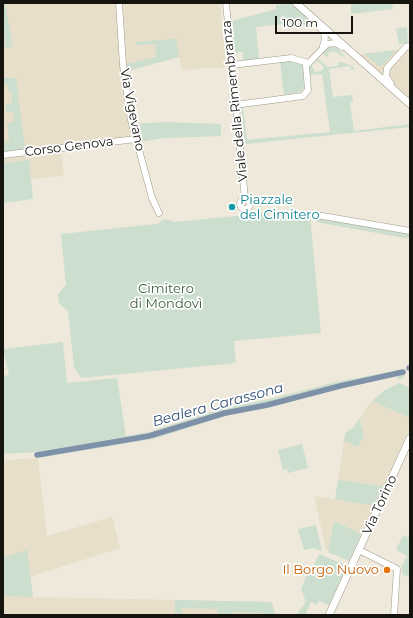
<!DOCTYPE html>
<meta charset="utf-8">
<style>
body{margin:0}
#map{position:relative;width:413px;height:618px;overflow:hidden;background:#efe9db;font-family:Montserrat,sans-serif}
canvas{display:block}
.frame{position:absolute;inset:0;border:4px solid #16140f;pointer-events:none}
.scale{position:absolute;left:275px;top:16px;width:78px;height:18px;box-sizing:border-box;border:2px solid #16140f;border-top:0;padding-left:5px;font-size:12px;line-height:14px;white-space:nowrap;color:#16140f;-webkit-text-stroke:3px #fff;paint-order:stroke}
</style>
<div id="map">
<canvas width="413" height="618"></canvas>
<div class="frame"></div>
<div class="scale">100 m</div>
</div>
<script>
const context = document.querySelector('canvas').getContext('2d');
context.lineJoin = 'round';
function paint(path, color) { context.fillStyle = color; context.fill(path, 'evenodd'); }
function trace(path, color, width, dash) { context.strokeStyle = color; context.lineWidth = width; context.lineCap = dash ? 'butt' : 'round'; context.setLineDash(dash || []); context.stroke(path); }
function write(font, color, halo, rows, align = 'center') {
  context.font = font + ' Montserrat,sans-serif'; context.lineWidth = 3.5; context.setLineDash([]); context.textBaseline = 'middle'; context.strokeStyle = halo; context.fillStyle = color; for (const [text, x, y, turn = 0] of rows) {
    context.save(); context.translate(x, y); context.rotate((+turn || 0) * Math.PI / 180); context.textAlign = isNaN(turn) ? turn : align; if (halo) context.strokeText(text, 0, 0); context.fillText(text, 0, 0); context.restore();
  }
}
paint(new Path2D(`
 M3,3H220L226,67L182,70L179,57L127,71L130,99L139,142L61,152L64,176L31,179L29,160L3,163Z
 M410,49V98L360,55L366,53Z
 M372,401L410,418V427L383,486L338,480L344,441L358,447L363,426L360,418Z
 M38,458L47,536L112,517L120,548L30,577L33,597L272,602L275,615H3V460Z
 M314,496L335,499L374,506L361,534L334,521L328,552L326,549Z`), '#e7dfc9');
paint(new Path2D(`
 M3,3H5L13,47H5L4,28L3,27Z
 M351,3H392L393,9L351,14Z
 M291,4L305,16L313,28L308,27L301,22L256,27L259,59L243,61V52L235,53L232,21L276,9V5Z
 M407,27L408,43L399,44L396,29Z
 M176,39L179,57L127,71L126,64L156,57L155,44L136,45V42Z
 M328,46L335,47L346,57L340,55L334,51L327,53L329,56L326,57L322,53Z
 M396,50L384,64L379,66L364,54Z
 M317,58L328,67L338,66V62C345,63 351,64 355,69L351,70L350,66L329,69L333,97L352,95L353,102L350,103L354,131L410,124V127L244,144L241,107H243L247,140L330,132L322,74L309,75L308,69L311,64L315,72L322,71L324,67L315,59Z
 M293,60L303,64L304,88L300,92L284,95L280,62Z
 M4,78H16L25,150L3,152V143L9,142L7,123L14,122L13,112H6V104L12,103V92L9,93L8,85H4Z
 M164,122L221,124V136L166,138L139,142L135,124Z
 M29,160L33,199L3,203V163Z
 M268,213L269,220L310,216L321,333L234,341L236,363L81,378L74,367L68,311L59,303L58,294L66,285L61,234L156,224C165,220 163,217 174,222Z
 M316,217L410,234V239L316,222Z
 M63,342L67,383L117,378L126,436L149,432L223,408L270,399L336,382L399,370L400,374L404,373L405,376L399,380L397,376L342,388L268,408L226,416L153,439L38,458L37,452L3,454V376L9,375L3,349Z
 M399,383L410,388V418L372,401L385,390Z
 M360,418L364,435L358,447L344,441L345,433L353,428Z
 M302,444L308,468L288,473L287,469L283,470L278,450Z
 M338,480L383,486L374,506L335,499Z
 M334,521L361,534L349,561L328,552Z
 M316,525L322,551L313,548L304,550L298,529Z
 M403,535L410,538V578L402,574V566L407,556L396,550Z
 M27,550L33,597L3,596V558Z
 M319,554L347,566L329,605L319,601L317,605L311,602L305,615H296L306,602L301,589L309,569L312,570Z
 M175,600L272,602L275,615H268L264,613L232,612L231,615H218L217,609L182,608V615H175Z`), '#ccdecd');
trace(new Path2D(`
 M409,368H410
 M37,455L149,436L225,413L267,405L340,386L403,372`), '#7e91a8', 5.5);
const minor = new Path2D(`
 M119,3L123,65L131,120L152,198L159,213
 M226,3L245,199
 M320,28C326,33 326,39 323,46
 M232,65L291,58L308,63
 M391,84L386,76L387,68L406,47L410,46
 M235,105L303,96L308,90L306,66L327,44L336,43L342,47
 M3,155L136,139
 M240 204a5 5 0 1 1 10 0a5 5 0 1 1-10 0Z
 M311,214L410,231
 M359,550L397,569L394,615`);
const major = new Path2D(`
 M296,3L410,104
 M329,615L410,438`);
trace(minor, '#a09b8d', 7);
trace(major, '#a09b8d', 8);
trace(minor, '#fff', 6);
trace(major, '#fff', 7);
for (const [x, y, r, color] of [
 [232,207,4,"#0f9aa8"],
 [387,570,4,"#e8710a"]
]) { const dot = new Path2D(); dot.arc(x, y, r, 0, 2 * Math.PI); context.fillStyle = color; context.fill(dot); trace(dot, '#fff', 1.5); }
write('13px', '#16140f', '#fff', [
 ["Viale della Rimembranza",235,101,-96],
 ["Via Vigevano",132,110,79],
 ["Corso Genova",69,147,-7],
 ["Via Torino",380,505,-65]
]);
write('13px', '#0d838f', '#fff', [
 ["Piazzale",240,200],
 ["del Cimitero",240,215]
], 'left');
write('13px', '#375c3a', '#fff', [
 ["Cimitero",166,289],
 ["di Mondovì",166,304]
]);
write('13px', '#c56008', '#fff', [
 ["Il Borgo Nuovo",379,570]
], 'right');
write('italic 14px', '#315074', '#fff', [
 ["Bealera Carassona",218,405,-15]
]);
</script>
